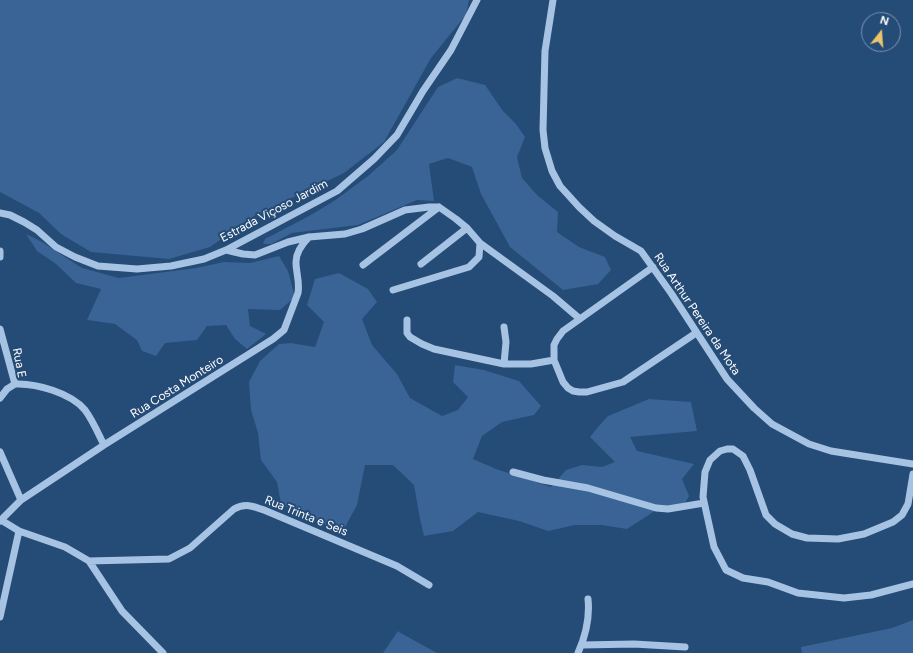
<!DOCTYPE html>
<meta charset="utf-8">
<style>
body{margin:0}
#map{position:relative;width:913px;height:653px;overflow:hidden;background:#254b77;font-family:Figtree,sans-serif}
canvas{display:block}
.north{position:absolute;left:861px;top:12px;width:40px;height:40px;box-sizing:border-box;background:#254b77;border:1px solid #7c93ad;border-radius:50%;rotate:17deg;font-size:11px;font-weight:700;line-height:16px;text-align:center;color:#fff}
.north::after{content:'';display:block;margin:auto;width:14px;height:18px;background:#ecc46b;clip-path:polygon(50% 0,100% 100%,50% 72%,0 100%)}
</style>
<div id="map">
<canvas width="913" height="653"></canvas>
<div class="north">N</div>
</div>
<script>
const context = document.querySelector('canvas').getContext('2d');
context.lineJoin = 'round';
function paint(path, color) { context.fillStyle = color; context.fill(path, 'evenodd'); }
function trace(path, color, width, dash) { context.strokeStyle = color; context.lineWidth = width; context.lineCap = dash ? 'butt' : 'round'; context.setLineDash(dash || []); context.stroke(path); }
function write(font, color, halo, rows, align = 'center') {
  context.font = font + ' Figtree,sans-serif'; context.lineWidth = 4; context.setLineDash([]); context.textBaseline = 'middle'; context.strokeStyle = halo; context.fillStyle = color; for (const [text, x, y, turn = 0] of rows) {
    context.save(); context.translate(x, y); context.rotate((+turn || 0) * Math.PI / 180); context.textAlign = isNaN(turn) ? turn : align; if (halo) context.strokeText(text, 0, 0); context.fillText(text, 0, 0); context.restore();
  }
}
paint(new Path2D(`
 M0,0H469L466,15L431,58L384,142L344,173L254,216L210,247L169,259L91,252L61,234L39,213L0,192Z
 M457,78L485,85L503,111L516,124L525,137L517,157L522,178L537,195L558,212L557,232L579,247L605,257L611,270L598,284L563,290L510,247L481,194L472,167L448,158L429,164L434,201L417,200L358,225L292,233L271,244H263L265,239L309,216L334,201L368,176L397,150L438,87Z
 M26,234L42,242L82,268L119,278L196,268L224,262L250,263L279,256L288,271L295,297L280,310L248,309L250,326L266,334L247,349L235,339L226,325L207,326L197,340L165,343L156,356L142,351L137,340L115,324L87,320L101,289L76,283L56,264L37,251Z
 M339,273L368,289L377,302L362,319L372,345L397,374L410,398L442,416L458,410L468,397L453,382L455,365L484,370L519,381L541,406L534,415L502,422L482,436L473,459L496,469L551,487L566,470L582,465L602,467L615,462L590,437L598,427L608,416L649,399L691,402L697,431L630,437L637,451L694,464L682,479L689,496L684,505L658,509L627,529L601,525H575L548,531L519,521L478,512L453,531L424,536L420,519L414,485L393,465H365L357,505L342,533L281,504L277,482L261,460L258,433L251,410L249,382L260,361L279,344L291,343L315,347L324,322L307,305L315,279Z
 M913,620V653H802L801,647L892,628Z
 M398,631L399,632L437,653H383Z`), '#396495');
trace(new Path2D(`
 M553,0L545,51L543,130L545,148L552,171L560,186L579,207L594,221L615,236L641,251L671,293L727,379L754,408L772,424L809,444L831,451L913,464
 M0,213L10,215L24,222L37,230L56,247L75,257L98,266L137,269L171,266L204,259L226,250L337,191L374,159L397,135L423,91L451,50L477,0
 M480,243L553,296L580,319
 M226,250L243,254L255,255L288,242L309,237L345,234L362,229L405,210L429,207H439L456,219L467,228L480,243L479,257L469,267L393,290
 M0,251V257
 M421,264L467,228
 M363,265L439,207
 M653,267L563,331L557,339L554,345V360L563,382L568,388L573,391L579,392H587L623,382L696,333
 M407,320V333L410,337L422,344L434,349L504,364H531L554,360
 M0,329L15,384L7,389L0,398
 M504,364L506,342L504,327
 M15,384C36,383 71,393 85,410C93,421 98,433 104,445
 M0,452L21,500
 M513,472L543,480L588,488L656,508L668,509L704,503
 M913,474L908,504L902,515L893,522L864,534L838,539L807,538L792,534L775,524L766,515L750,470L743,456L733,449H727L720,451L710,460L705,472L703,497L714,547L726,570L743,578L768,582L798,593L844,598L871,595L913,584
 M1,520L19,531L65,547L89,561L122,611L163,653
 M0,521L21,500L104,445L273,339L284,330L298,293C300,282 296,273 296,262C296,253 303,243 309,237
 M89,561L169,559L190,548L234,509C245,503 253,506 264,510L397,566L429,585
 M0,617L19,531
 M582,645L634,644L685,647
 M578,653C586,635 590,618 588,599`), '#a7c3e3', 7);
write('12px', '#fff', '#254b77', [
 ["Estrada Viçoso Jardim",274,211,-28],
 ["Rua Arthur Pereira da Mota",697,314,56],
 ["Rua E",19,363,79],
 ["Rua Costa Monteiro",177,387,-32],
 ["Rua Trinta e Seis",306,516,22]
]);
</script>
